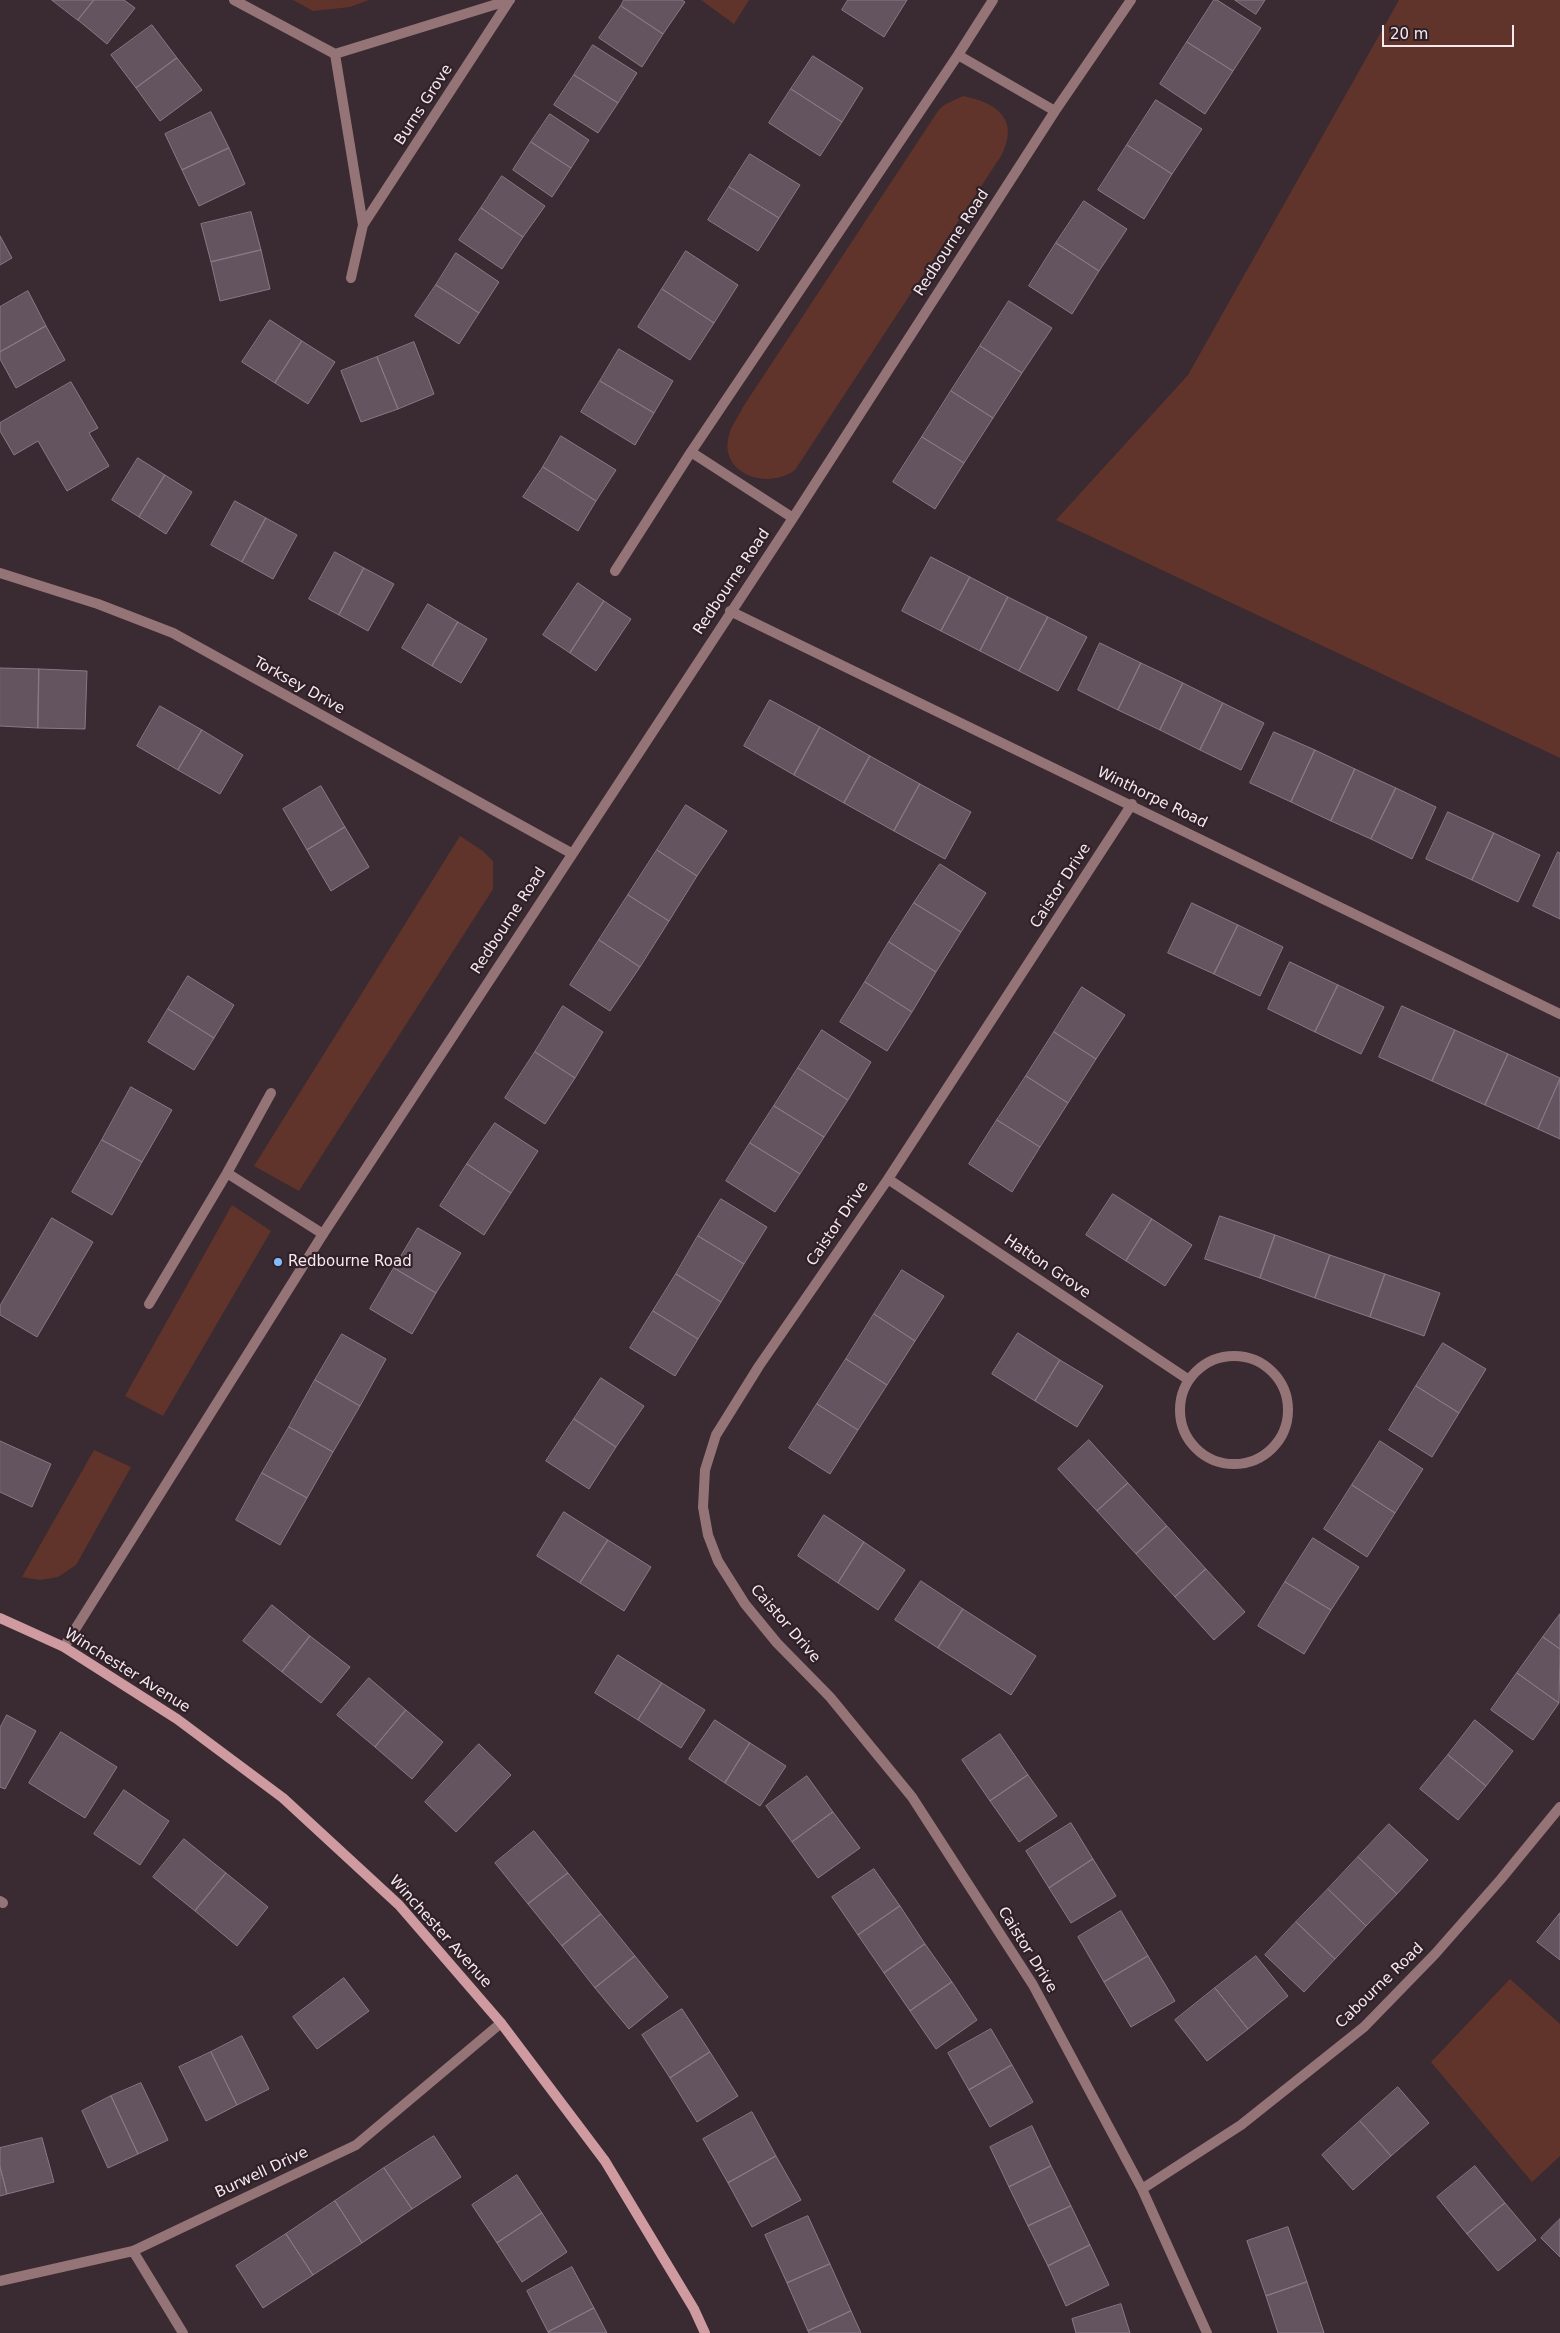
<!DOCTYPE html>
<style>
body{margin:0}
#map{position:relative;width:1560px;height:2333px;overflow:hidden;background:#3a2a31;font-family:"DejaVu Sans",sans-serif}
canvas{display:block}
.scale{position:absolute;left:1382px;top:25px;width:132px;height:22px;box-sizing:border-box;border:2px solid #f5e9ee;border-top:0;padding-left:6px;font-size:15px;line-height:18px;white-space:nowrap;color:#f5e9ee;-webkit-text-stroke:4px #302027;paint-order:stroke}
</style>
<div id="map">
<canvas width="1560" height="2333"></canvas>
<div class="scale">20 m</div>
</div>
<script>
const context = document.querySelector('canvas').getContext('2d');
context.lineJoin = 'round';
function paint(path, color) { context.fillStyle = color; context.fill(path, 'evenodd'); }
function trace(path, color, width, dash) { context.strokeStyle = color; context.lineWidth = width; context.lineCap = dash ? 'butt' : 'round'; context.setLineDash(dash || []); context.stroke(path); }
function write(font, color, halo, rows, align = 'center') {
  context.font = font + ' "DejaVu Sans",sans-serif'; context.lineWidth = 4.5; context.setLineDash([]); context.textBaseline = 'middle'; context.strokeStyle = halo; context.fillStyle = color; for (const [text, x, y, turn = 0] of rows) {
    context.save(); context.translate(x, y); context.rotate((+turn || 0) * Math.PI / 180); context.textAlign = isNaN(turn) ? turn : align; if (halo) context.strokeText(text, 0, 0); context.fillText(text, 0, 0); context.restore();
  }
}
paint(new Path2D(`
 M293,0H369L350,7L313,11Z
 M701,0H749L734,24Z
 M1399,0H1560V758L1056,520L1188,375Z
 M963,96C998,103 1020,120 1001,156L795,470C766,491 718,473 729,435C731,426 739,416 743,407L938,111L944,105Z
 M460,836L483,851L493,861V889L299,1191L254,1166Z
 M232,1205L271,1231L163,1416L125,1396Z
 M94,1450L131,1467L76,1565L58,1577L40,1580L22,1577Z
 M1510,1979L1560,2024V2156L1532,2182L1431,2062Z`), '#61342b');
const building = new Path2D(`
 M52,0H94L78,20Z
 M94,0H124L135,8L107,44L78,20Z
 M624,0H682L685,2L663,34L621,6Z
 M848,0H907L884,37L842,10Z
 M1214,0H1217L1261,28L1233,71L1187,42Z
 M1235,0H1265L1256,14Z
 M621,6L663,34L642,67L599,38Z
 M152,25L177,58L136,88L111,55Z
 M1187,42L1233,71L1205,114L1160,84Z
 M593,45L637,73L618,103L574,75Z
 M813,56L863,88L842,122L791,89Z
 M177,58L202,90L160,121L136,88Z
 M574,75L618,103L598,133L554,105Z
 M791,89L842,122L820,156L769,123Z
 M1156,100L1202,129L1172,174L1127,145Z
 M211,112L229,148L182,170L165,134Z
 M550,114L589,140L571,168L531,142Z
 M531,142L571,168L552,197L513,170Z
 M1127,145L1172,174L1144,219L1098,190Z
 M229,148L245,184L199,206L182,170Z
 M750,154L800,185L779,218L729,187Z
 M502,176L545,206L523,237L481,208Z
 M729,187L779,218L758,251L708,220Z
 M1084,201L1127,229L1099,271L1056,243Z
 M481,208L523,237L502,269L459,240Z
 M251,212L261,250L211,262L201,224Z
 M0,236L12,258L0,265Z
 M1056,243L1099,271L1072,314L1029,286Z
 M261,250L270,289L220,301L211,262Z
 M686,251L738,285L714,323L662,289Z
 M456,253L499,282L479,313L436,285Z
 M436,285L479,313L459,344L415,316Z
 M662,289L714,323L690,360L638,327Z
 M28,291L46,326L0,352V307Z
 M1009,301L1052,328L1022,373L980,346Z
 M270,320L302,341L275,383L242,362Z
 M46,326L65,360L16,388L0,359V352Z
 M302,341L335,362L308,404L275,383Z
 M414,342L434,394L398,409L377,357Z
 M980,346L1022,373L993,418L951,391Z
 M619,349L673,381L654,413L600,381Z
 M377,357L398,409L361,422L341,371Z
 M600,381L654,413L635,445L581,412Z
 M71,382L98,428L89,433L109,466L67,491L38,441L14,455L0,431V423Z
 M951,391L993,418L964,463L922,437Z
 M561,436L616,470L596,501L543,467Z
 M922,437L964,463L935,509L893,482Z
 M138,458L165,475L139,517L112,500Z
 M543,467L596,501L578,531L523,497Z
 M165,475L192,492L166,534L139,517Z
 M235,501L266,518L242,562L211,545Z
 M266,518L297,535L273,579L242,562Z
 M335,552L364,568L339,615L309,599Z
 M931,557L970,577L941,631L902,611Z
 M364,568L394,584L368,631L339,615Z
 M970,577L1008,597L980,651L941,631Z
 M578,583L604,601L570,653L543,635Z
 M1008,597L1048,617L1019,671L980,651Z
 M604,601L631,619L596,671L570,653Z
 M428,604L458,622L432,666L402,648Z
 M1048,617L1087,637L1058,691L1019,671Z
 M458,622L487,639L461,683L432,666Z
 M1100,643L1141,663L1118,710L1078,690Z
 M1141,663L1183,683L1160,730L1118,710Z
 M0,668L39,669L38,728L0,726Z
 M39,669L87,671L85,729L38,728Z
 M1183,683L1223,703L1200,750L1160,730Z
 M770,700L820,727L794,775L744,746Z
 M1223,703L1264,723L1241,770L1200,750Z
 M160,706L202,730L178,770L137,746Z
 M820,727L870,756L844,803L794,775Z
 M202,730L243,755L220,794L178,770Z
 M1274,732L1315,750L1291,802L1250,783Z
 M1315,750L1355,769L1331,821L1291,802Z
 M870,756L920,784L894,831L844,803Z
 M1355,769L1396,788L1371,839L1331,821Z
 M920,784L971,812L945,859L894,831Z
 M321,786L345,827L307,850L283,809Z
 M1396,788L1436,807L1412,859L1371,839Z
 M686,805L727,831L697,876L657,850Z
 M1448,812L1494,833L1472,880L1426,859Z
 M345,827L369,867L331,891L307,850Z
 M1494,833L1540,855L1518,902L1472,880Z
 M657,850L697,876L669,921L628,895Z
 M1558,852L1560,853V919L1533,906Z
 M940,864L986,893L961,932L914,903Z
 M628,895L669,921L640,967L599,940Z
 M914,903L961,932L936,972L889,942Z
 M1192,903L1238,925L1214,974L1168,953Z
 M1238,925L1283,947L1260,996L1214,974Z
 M599,940L640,967L610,1011L570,985Z
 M889,942L936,972L912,1012L865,982Z
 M1290,962L1338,985L1315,1032L1268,1009Z
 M188,976L234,1005L214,1038L168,1009Z
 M865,982L912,1012L887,1051L840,1022Z
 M1338,985L1384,1007L1361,1054L1315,1032Z
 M1082,987L1125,1015L1096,1059L1054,1032Z
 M563,1006L603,1032L575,1078L535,1052Z
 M1402,1006L1455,1030L1432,1081L1379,1057Z
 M168,1009L214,1038L194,1070L148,1042Z
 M822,1030L871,1062L848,1100L798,1068Z
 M1455,1030L1508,1054L1485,1105L1432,1081Z
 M1054,1032L1096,1059L1068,1103L1026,1076Z
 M535,1052L575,1078L545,1124L505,1098Z
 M1508,1054L1560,1078L1538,1129L1485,1105Z
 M798,1068L848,1100L824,1137L774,1106Z
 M1026,1076L1068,1103L1040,1147L997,1120Z
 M1560,1080V1139L1538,1129Z
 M131,1087L172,1110L142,1162L102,1140Z
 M774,1106L824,1137L800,1174L750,1143Z
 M997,1120L1040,1147L1012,1192L969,1164Z
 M495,1123L538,1151L511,1193L467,1164Z
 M102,1140L142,1162L112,1215L72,1192Z
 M750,1143L800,1174L775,1212L726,1181Z
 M467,1164L511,1193L484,1235L440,1206Z
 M1113,1194L1152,1219L1126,1261L1086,1235Z
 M721,1199L767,1227L744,1264L698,1236Z
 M1220,1216L1275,1235L1260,1278L1205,1259Z
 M52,1218L93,1242L37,1337L0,1315V1306Z
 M1152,1219L1192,1245L1165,1286L1126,1261Z
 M418,1228L461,1253L436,1293L394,1268Z
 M1275,1235L1330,1255L1315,1298L1260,1278Z
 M698,1236L744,1264L721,1302L676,1274Z
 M1330,1255L1385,1274L1370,1317L1315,1298Z
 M394,1268L436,1293L412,1334L370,1309Z
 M902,1270L944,1296L915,1341L874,1314Z
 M676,1274L721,1302L698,1339L653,1311Z
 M1385,1274L1440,1293L1424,1336L1370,1317Z
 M653,1311L698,1339L675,1376L630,1348Z
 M874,1314L915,1341L887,1385L846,1359Z
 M1018,1333L1060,1360L1035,1401L992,1374Z
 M342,1334L386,1359L360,1406L315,1380Z
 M1443,1343L1486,1369L1459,1413L1416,1386Z
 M846,1359L887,1385L858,1430L817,1404Z
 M1060,1360L1103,1386L1077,1427L1035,1401Z
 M601,1378L644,1406L616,1447L574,1419Z
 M315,1380L360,1406L333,1452L289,1427Z
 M1416,1386L1459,1413L1432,1457L1389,1430Z
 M817,1404L858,1430L830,1474L789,1448Z
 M574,1419L616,1447L589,1489L546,1461Z
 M289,1427L333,1452L307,1498L262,1473Z
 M1089,1440L1128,1483L1097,1511L1058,1469Z
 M0,1441L51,1464L32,1507L0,1492Z
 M1380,1441L1423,1469L1395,1513L1352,1485Z
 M262,1473L307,1498L280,1545L236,1520Z
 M1128,1483L1167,1526L1136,1554L1097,1511Z
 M1352,1485L1395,1513L1367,1557L1324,1529Z
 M564,1512L608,1540L580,1583L537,1556Z
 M824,1515L864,1542L838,1583L798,1556Z
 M1167,1526L1206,1569L1175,1597L1136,1554Z
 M1313,1538L1359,1567L1331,1610L1285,1582Z
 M608,1540L651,1567L624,1611L580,1583Z
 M864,1542L905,1570L878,1610L838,1583Z
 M1206,1569L1245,1612L1214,1640L1175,1597Z
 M921,1581L963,1609L938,1648L895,1620Z
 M1285,1582L1331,1610L1304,1654L1258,1626Z
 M272,1605L310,1636L282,1672L243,1641Z
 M963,1609L1036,1656L1011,1695L938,1648Z
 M1560,1614V1649L1543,1637Z
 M310,1636L350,1667L321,1703L282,1672Z
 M1543,1637L1560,1649L1559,1703L1517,1673Z
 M618,1655L662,1683L638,1720L595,1693Z
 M1517,1673L1559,1703L1533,1740L1491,1710Z
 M369,1678L406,1710L375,1747L337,1715Z
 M662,1683L705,1710L681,1748L638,1720Z
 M406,1710L443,1742L412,1779L375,1747Z
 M7,1715L36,1731L5,1789L0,1787V1728Z
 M715,1720L750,1743L725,1783L689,1759Z
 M1475,1720L1513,1751L1486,1786L1448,1755Z
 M61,1732L117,1767L85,1818L29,1783Z
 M1000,1734L1028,1775L990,1801L962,1760Z
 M750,1743L786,1766L760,1806L725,1783Z
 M479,1744L511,1775L456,1832L425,1802Z
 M1448,1755L1486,1786L1458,1820L1420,1789Z
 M1028,1775L1057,1816L1019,1842L990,1801Z
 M807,1776L833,1812L792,1842L766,1806Z
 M124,1790L169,1821L140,1865L94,1834Z
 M833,1812L860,1848L818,1878L792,1842Z
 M1071,1823L1093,1859L1049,1888L1026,1851Z
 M1389,1824L1428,1860L1397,1894L1358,1857Z
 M534,1831L568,1873L528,1904L495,1863Z
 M184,1839L226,1873L195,1911L153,1877Z
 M1358,1857L1397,1894L1366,1926L1328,1889Z
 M1093,1859L1116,1896L1071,1923L1049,1888Z
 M874,1869L900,1906L858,1935L832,1897Z
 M226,1873L268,1907L237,1946L195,1911Z
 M568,1873L601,1914L562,1946L528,1904Z
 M1328,1889L1366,1926L1335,1959L1296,1922Z
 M900,1906L925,1944L884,1973L858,1935Z
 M1121,1911L1148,1956L1104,1982L1078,1937Z
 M1560,1913V1960L1537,1942Z
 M601,1914L635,1956L595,1988L562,1946Z
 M1296,1922L1335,1959L1304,1992L1265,1955Z
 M925,1944L952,1982L910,2011L884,1973Z
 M635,1956L668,1997L629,2029L595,1988Z
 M1148,1956L1175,2001L1131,2027L1104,1982Z
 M1256,1956L1288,1996L1248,2029L1215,1988Z
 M344,1978L369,2011L317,2049L293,2017Z
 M952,1982L977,2020L936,2049L910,2011Z
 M1215,1988L1248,2029L1207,2061L1175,2020Z
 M682,2009L710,2052L670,2078L642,2035Z
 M991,2029L1012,2065L969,2090L948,2053Z
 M242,2036L269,2089L237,2105L211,2052Z
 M211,2052L237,2105L206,2121L179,2067Z
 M710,2052L738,2096L697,2122L670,2078Z
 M1012,2065L1033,2102L990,2127L969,2090Z
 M141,2083L168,2140L138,2154L111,2096Z
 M1398,2087L1429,2123L1391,2156L1360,2121Z
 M111,2096L138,2154L108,2168L82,2111Z
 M752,2112L776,2156L728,2183L703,2139Z
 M1360,2121L1391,2156L1353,2190L1322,2155Z
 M1032,2126L1051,2166L1009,2187L990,2147Z
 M434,2136L461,2177L412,2209L384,2168Z
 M42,2138L54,2182L7,2194L0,2167V2148Z
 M776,2156L801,2200L752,2227L728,2183Z
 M1051,2166L1071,2206L1028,2226L1009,2187Z
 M1475,2166L1505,2203L1467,2234L1437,2197Z
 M0,2167L7,2194L0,2196Z
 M384,2168L412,2209L362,2243L335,2201Z
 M517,2175L542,2213L497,2243L472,2205Z
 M335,2201L362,2243L313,2275L286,2234Z
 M1505,2203L1536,2240L1498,2271L1467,2234Z
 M1071,2206L1090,2245L1048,2266L1028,2226Z
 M542,2213L567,2252L522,2282L497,2243Z
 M808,2216L830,2264L787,2283L765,2235Z
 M1560,2219V2257L1541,2238Z
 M1288,2227L1307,2282L1266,2296L1247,2241Z
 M286,2234L313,2275L263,2308L236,2266Z
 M1090,2245L1109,2285L1066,2306L1048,2266Z
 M830,2264L851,2311L808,2331L787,2283Z
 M572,2267L594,2308L548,2332L527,2291Z
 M1307,2282L1324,2333H1278L1266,2296Z
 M1121,2304L1130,2333H1076L1072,2319Z
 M594,2308L607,2333H549L548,2332Z
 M851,2311L861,2333H809L808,2331Z`);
paint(building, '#635460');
trace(building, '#897986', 1);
trace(new Path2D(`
 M227,1173L271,1093
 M149,1304L227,1173L323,1234`), '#957477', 10);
trace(new Path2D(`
 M234,0L335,54L510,0
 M335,54L363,225
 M958,55L1055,111
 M351,278L363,225L509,1
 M691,452L793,518
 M615,571L691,452L958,55L993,0
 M0,573L98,604L173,633L571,853
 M730,611L1560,1014
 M1132,804L888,1179L759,1366L716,1435L705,1470L703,1507L708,1535L718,1561L745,1604L777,1643L830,1697L912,1797L1033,1985L1142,2189L1207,2333
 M888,1179L1189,1380
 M1180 1410a54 54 0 1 1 108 0a54 54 0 1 1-108 0Z
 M64,1647L323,1234L793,518L1055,111L1131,0
 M0,1901L3,1903
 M1142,2189L1241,2125L1364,2027L1435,1954L1501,1879L1560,1807
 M133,2251L183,2333
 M0,2281L133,2251L356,2145L501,2023`), '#957477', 10);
trace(new Path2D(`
 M0,1618L64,1647L177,1719L283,1798L399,1905L501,2023L605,2161L694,2309L705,2333`), '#cf9ba0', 10);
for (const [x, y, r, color] of [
 [278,1262,5,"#83bcfb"]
]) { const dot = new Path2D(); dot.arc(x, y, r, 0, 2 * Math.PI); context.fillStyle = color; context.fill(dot); trace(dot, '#302027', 2); }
write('15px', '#f5e9ee', '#302027', [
 ["Burns Grove",424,105,-57],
 ["Redbourne Road",952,243,-57],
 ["Redbourne Road",732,582,-56],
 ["Torksey Drive",299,686,29],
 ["Winthorpe Road",1152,798,26],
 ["Caistor Drive",1061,886,-57],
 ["Redbourne Road",509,921,-57],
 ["Caistor Drive",838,1224,-56],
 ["Hatton Grove",1047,1267,34],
 ["Caistor Drive",785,1624,49],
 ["Winchester Avenue",127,1671,32],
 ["Winchester Avenue",440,1932,48],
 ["Caistor Drive",1027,1950,58],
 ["Cabourne Road",1380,1986,-44],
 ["Burwell Drive",262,2173,-25]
]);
write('15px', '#f5e9ee', '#302027', [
 ["Redbourne Road",288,1262]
], 'left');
</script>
